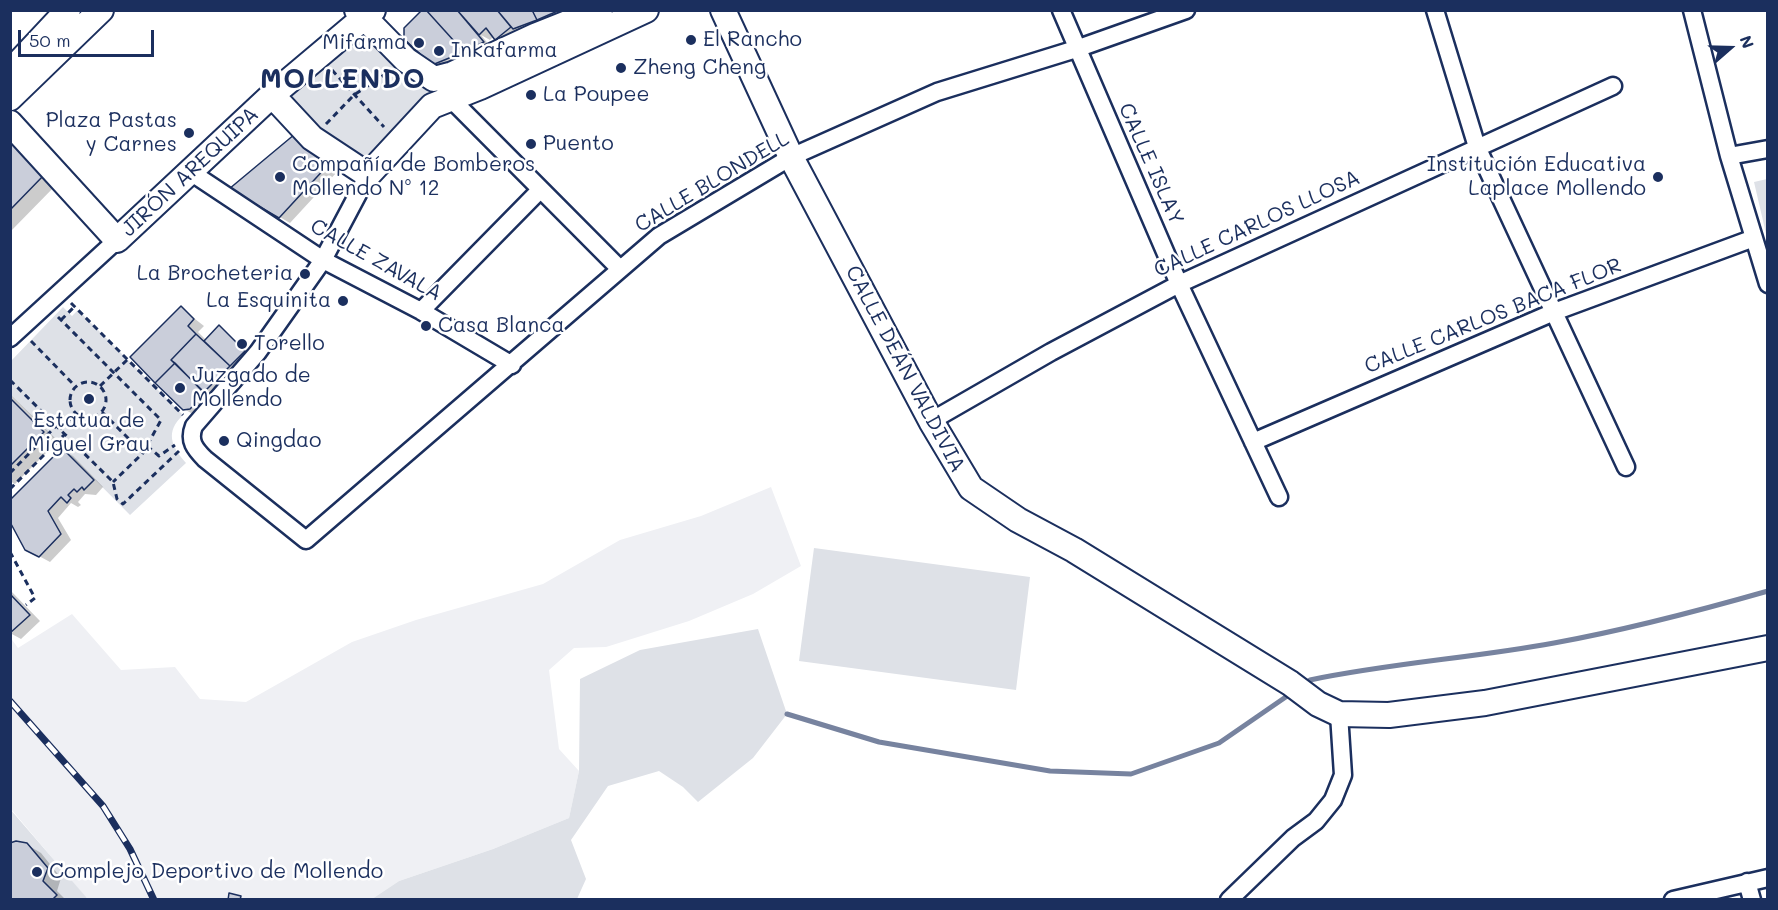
<!DOCTYPE html>
<meta charset="utf-8">
<style>
body{margin:0}
#map{position:relative;width:1778px;height:910px;overflow:hidden;background:#fff;font-family:Mali,sans-serif}
canvas{display:block}
.frame{position:absolute;inset:0;border:12px solid #1b2f5e;pointer-events:none}
.north{position:absolute;left:1700px;top:18px;width:60px;height:60px;-webkit-text-stroke:4px #fff;paint-order:stroke;rotate:70deg;font-size:16px;font-weight:700;line-height:24px;text-align:center;color:#1b2f5e}
.north::after{content:'';display:block;margin:auto;width:21px;height:27px;background:#1b2f5e;clip-path:polygon(50% 0,100% 100%,50% 72%,0 100%)}
.scale{position:absolute;left:18px;top:30px;width:136px;height:27px;box-sizing:border-box;border:3px solid #1b2f5e;border-top:0;padding-left:8px;font-size:18px;line-height:21px;white-space:nowrap;color:#1b2f5e;-webkit-text-stroke:4px #fff;paint-order:stroke}
</style>
<div id="map">
<canvas width="1778" height="910"></canvas>
<div class="frame"></div>
<div class="north">N</div>
<div class="scale">50 m</div>
</div>
<script>
const context = document.querySelector('canvas').getContext('2d');
context.lineJoin = 'round';
function paint(path, color) { context.fillStyle = color; context.fill(path, 'evenodd'); }
function trace(path, color, width, dash) { context.strokeStyle = color; context.lineWidth = width; context.lineCap = dash ? 'butt' : 'round'; context.setLineDash(dash || []); context.stroke(path); }
function write(font, color, halo, rows, align = 'center') {
  context.font = font + ' Mali,sans-serif'; context.lineWidth = 5; context.setLineDash([]); context.textBaseline = 'middle'; context.strokeStyle = halo; context.fillStyle = color; for (const [text, x, y, turn = 0] of rows) {
    context.save(); context.translate(x, y); context.rotate((+turn || 0) * Math.PI / 180); context.textAlign = isNaN(turn) ? turn : align; if (halo) context.strokeText(text, 0, 0); context.fillText(text, 0, 0); context.restore();
  }
}
paint(new Path2D(`
 M771,487L801,566L753,594L689,621L606,647L574,648L549,670L559,749L579,771L569,818L493,849L399,881L372,899H87L11,809L10,637L18,648L72,614L121,670L175,667L200,699L246,702L352,642L416,620L543,584L620,540L701,516Z`), '#eff0f4');
paint(new Path2D(`
 M364,18L449,97L368,175L272,95Z
 M1767,179H1768L1767,238L1754,182Z
 M63,307L72,316L78,310L183,415C165,432 171,446 186,463L130,515L11,395V361Z
 M814,548L1030,577L1016,690L799,661Z
 M758,629L787,714L753,758L698,802L683,787L659,771L608,786L571,840L586,879L577,899H372L399,881L493,849L569,818L579,771L580,679L640,650Z
 M10,809L86,897L87,899H11Z`), '#dee1e7');
paint(new Path2D(`
 M424,10H578L507,45L494,36L490,40L481,35L490,46L444,70L433,64Z
 M10,136L57,184L10,232Z
 M306,142L337,172L290,223L232,189Z
 M181,308L204,326L198,332L206,340L219,327L251,356L216,397L206,392L211,398L197,412L191,413L184,409Z
 M10,394L58,441L15,484L10,481Z
 M62,450L73,456L103,487L96,495L85,494L78,502L81,505L78,507L71,503L58,518L71,540L50,562L37,555Z
 M10,590L40,621L21,639L10,633Z
 M26,844L41,853L61,878L57,891L66,900H10Z`), '#0003');
trace(new Path2D(`
 M1303,685L1310,680C1391,663 1473,658 1554,643C1626,630 1698,611 1768,591
 M787,714L879,742L1050,771L1131,774L1219,743L1293,692`), '#77839f', 5);
const building = new Path2D(`
 M422,10H426L464,52L432,65L404,39V28Z
 M426,10H457L484,42L464,52Z
 M457,10H497L511,27L495,40L486,28L479,35Z
 M497,10H532L537,20L513,29Z
 M532,10H560L537,20Z
 M295,134L328,165L279,218L229,189Z
 M10,138L44,175L10,210Z
 M181,306L194,319L188,326L196,334L171,360L175,363L155,383L130,357Z
 M219,325L245,351L230,366L204,341Z
 M196,334L230,366L204,392L171,360Z
 M175,363L205,394L190,409L183,410L155,383Z
 M10,398L44,432L10,466Z
 M62,448L94,480L84,490L82,487L77,492L74,489L68,495L71,498L67,503L61,497L48,511L61,534L39,557L25,550L10,522V500Z
 M10,594L30,615L10,633Z
 M16,841L27,843L48,868L43,881L57,895L52,900H10V843Z
 M229,893L241,896L240,900H228Z`);
paint(building, '#caceda');
trace(building, '#1b2f5e', 1.5);
const street = new Path2D(`
 M1061,10L1179,284L1279,497
 M1435,10L1477,147L1626,467
 M1692,10L1729,156L1768,284
 M445,93L620,269
 M1729,156L1768,149
 M189,171L323,260L421,311L512,365
 M368,175L323,260L258,352L194,426C188,441 195,449 205,459L306,540L659,236L791,157L937,92L1076,49L1186,10
 M421,311L540,190
 M10,338L117,240
 M931,421L1051,352L1179,284L1613,86
 M1253,442L1554,312L1754,238
 M1747,882L1752,900
 M1229,900L1293,838L1316,821L1333,800L1343,775L1339,714
 M1673,900L1768,878`);
const secondary = new Path2D(`
 M357,10L406,60L434,79L453,74L535,36L600,10
 M723,10L791,157L931,421L971,488L1018,520L1074,550L1290,683L1318,704L1339,714L1389,715L1485,703L1768,648
 M10,72L68,10
 M272,95L312,138L368,175L432,106L480,87L646,10
 M10,98L101,10
 M10,123L117,240L272,95L373,10`);
trace(street, '#1b2f5e', 21);
trace(secondary, '#1b2f5e', 28);
trace(new Path2D(`
 M332,70L384,127
 M326,124L354,95L390,71
 M71,303L183,415
 M58,317L161,420L143,453L113,482
 M61,320L74,307
 M31,341L76,387
 M10,380L113,482L117,499L123,504L179,451
 M70 400a18 18 0 1 1 36 0a18 18 0 1 1-36 0Z
 M100,386L127,360
 M102,412L143,453
 M60,429L76,413
 M147,446L159,456L175,445
 M10,473L56,426
 M10,489L65,434
 M10,552L35,598L26,605`), '#1b2f5e', 3, [6, 4.5]);
trace(street, '#fff', 16);
trace(secondary, '#fff', 24);
const rail = new Path2D(`
 M10,701L103,806L130,849L154,900`);
trace(rail, '#1b2f5e', 7);
trace(rail, '#fff', 4.5, [14]);
for (const [x, y, r, color] of [
 [691,40,6,"#1b2f5e"],
 [419,43,6,"#1b2f5e"],
 [439,51,6,"#1b2f5e"],
 [621,68,6,"#1b2f5e"],
 [531,95,6,"#1b2f5e"],
 [189,133,6,"#1b2f5e"],
 [531,144,6,"#1b2f5e"],
 [280,177,6,"#1b2f5e"],
 [1658,177,6,"#1b2f5e"],
 [305,274,6,"#1b2f5e"],
 [343,301,6,"#1b2f5e"],
 [426,326,6,"#1b2f5e"],
 [242,344,6,"#1b2f5e"],
 [180,388,6,"#1b2f5e"],
 [89,399,6,"#1b2f5e"],
 [224,441,6,"#1b2f5e"],
 [37,872,6,"#1b2f5e"]
]) { const dot = new Path2D(); dot.arc(x, y, r, 0, 2 * Math.PI); context.fillStyle = color; context.fill(dot); trace(dot, '#fff', 2); }
write('21px', '#1b2f5e', '#fff', [
 ["El Rancho",703,40],
 ["Mifarma",407,43,"right"],
 ["Inkafarma",451,51],
 ["Zheng Cheng",633,68],
 ["La Poupee",543,95],
 ["Plaza Pastas",177,121,"right"],
 ["y Carnes",177,145,"right"],
 ["Puento",543,144],
 ["Compañía de Bomberos",292,165],
 ["Mollendo Nº 12",292,189],
 ["Institución Educativa",1646,165,"right"],
 ["Laplace Mollendo",1646,189,"right"],
 ["La Brocheteria",293,274,"right"],
 ["La Esquinita",331,301,"right"],
 ["Casa Blanca",438,326],
 ["Torello",254,344],
 ["Juzgado de",192,376],
 ["Mollendo",192,400],
 ["Estatua de",89,421,"center"],
 ["Miguel Grau",89,445,"center"],
 ["Qingdao",236,441],
 ["Complejo Deportivo de Mollendo",49,872]
], 'left');
write('21px', '#1b2f5e', '#fff', [
 ["CALLE ISLAY",1151,164,66],
 ["JIRÓN AREQUIPA",190,172,-43],
 ["CALLE BLONDELL",712,182,-31],
 ["CALLE CARLOS LLOSA",1257,224,-25],
 ["CALLE ZAVALA",376,260,29],
 ["CALLE CARLOS BACA FLOR",1493,316,-22],
 ["CALLE DEÁN VALDIVIA",905,369,62]
]);
context.letterSpacing = '1.5px';
write('bold 27px', '#1b2f5e', '#fff', [
 ["MOLLENDO",343,80]
]);
context.letterSpacing = '0px';
</script>
